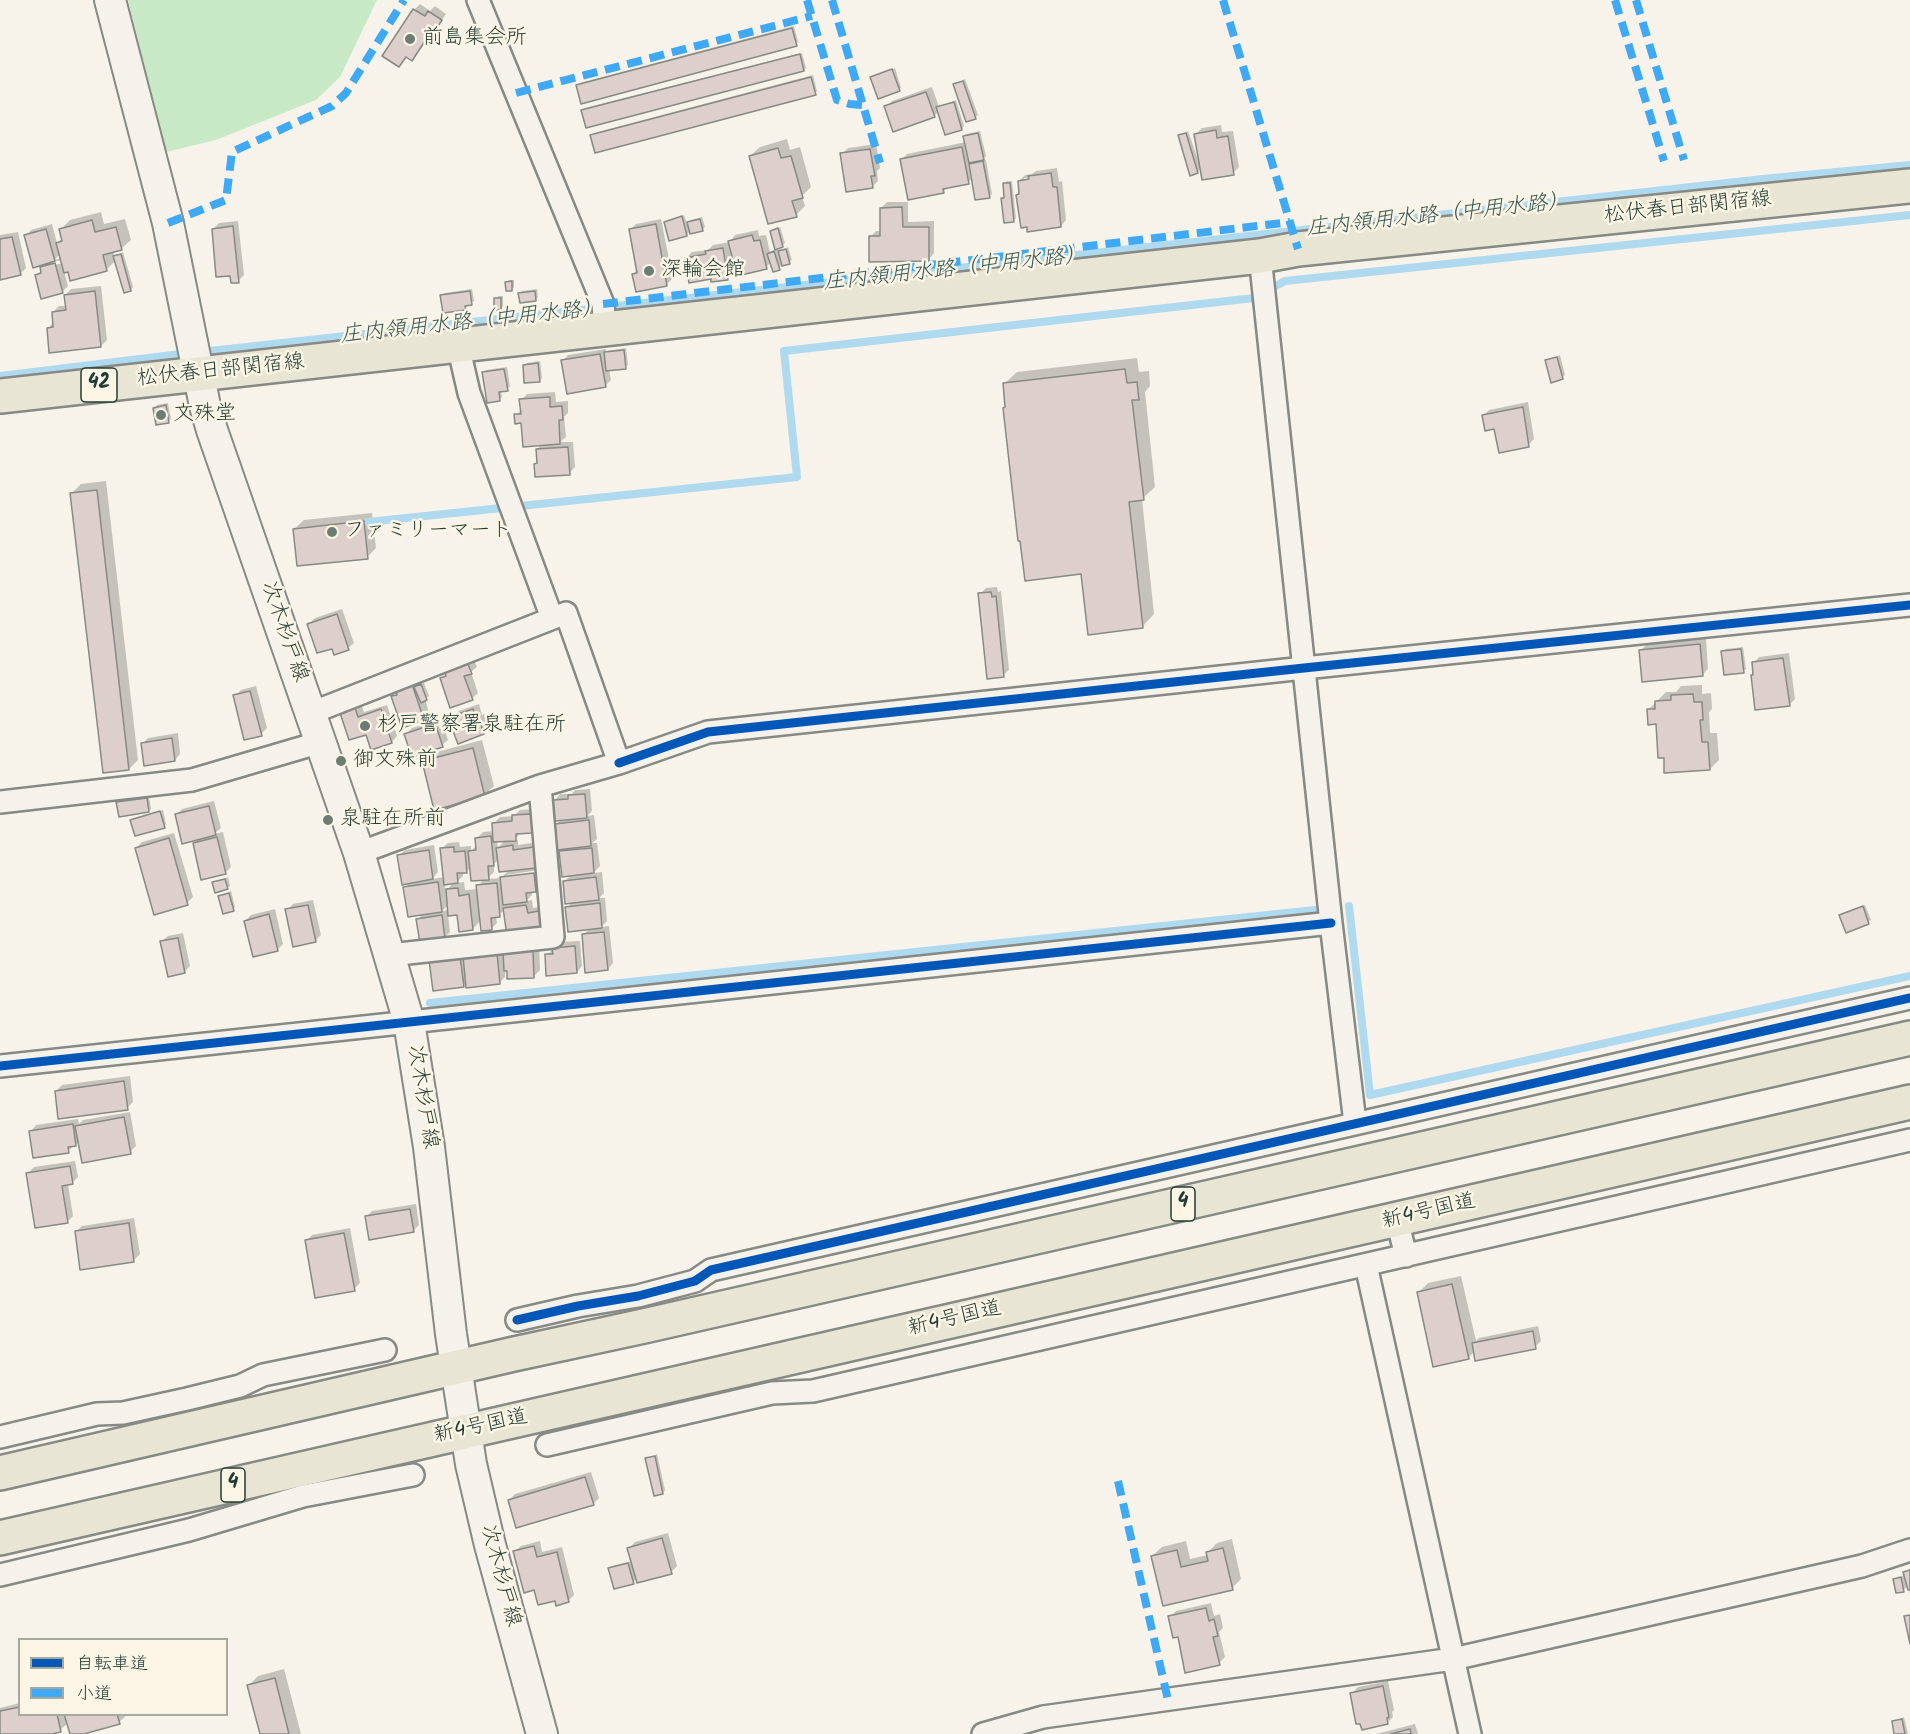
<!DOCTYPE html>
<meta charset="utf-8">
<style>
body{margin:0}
#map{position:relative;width:1910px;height:1734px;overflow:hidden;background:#f7f3ea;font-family:Kalam,"Klee One",sans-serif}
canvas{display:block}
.legend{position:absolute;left:18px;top:1638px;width:210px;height:78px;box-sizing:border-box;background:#fcf5e5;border:2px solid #a4ab9e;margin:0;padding:8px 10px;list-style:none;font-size:18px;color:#1f3d34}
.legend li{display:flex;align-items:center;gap:12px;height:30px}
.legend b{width:30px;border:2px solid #a4ab9e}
</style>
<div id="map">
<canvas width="1910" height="1734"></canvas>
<ul class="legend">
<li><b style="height:8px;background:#0057b8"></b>自転車道</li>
<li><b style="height:8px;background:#3fa9f5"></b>小道</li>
</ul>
</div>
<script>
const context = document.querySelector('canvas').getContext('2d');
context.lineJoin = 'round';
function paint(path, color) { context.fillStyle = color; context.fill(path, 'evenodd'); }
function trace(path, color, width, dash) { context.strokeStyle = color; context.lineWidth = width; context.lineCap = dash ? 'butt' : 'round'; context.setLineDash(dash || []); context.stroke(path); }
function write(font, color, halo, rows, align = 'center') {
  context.font = font + ' Kalam,"Klee One",sans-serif'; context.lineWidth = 5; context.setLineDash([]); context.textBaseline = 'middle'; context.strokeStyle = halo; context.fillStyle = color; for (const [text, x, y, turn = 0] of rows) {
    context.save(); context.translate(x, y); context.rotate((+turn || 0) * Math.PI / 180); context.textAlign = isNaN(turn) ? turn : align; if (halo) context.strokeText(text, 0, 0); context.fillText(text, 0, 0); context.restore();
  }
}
paint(new Path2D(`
 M128,0H377L340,77L316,100L216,140L166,152Z`), '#c8e9c6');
paint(new Path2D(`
 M420,4L430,11L435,6L446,14L418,53L412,59L407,56L399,65L414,10Z
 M794,26L798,42L796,45L578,86L580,83Z
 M802,53L806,68L804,70L583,111L585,108Z
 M895,68L901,88L899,90L872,78Z
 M813,75L817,91L815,94L592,136L594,133Z
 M965,79L978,115L975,118L955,85Z
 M932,87L939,107L956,100L964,126L962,129L946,133L939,111L934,116L886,107L892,101Z
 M1221,125L1222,132L1233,131L1239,167L1233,173L1196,134L1202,128Z
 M980,131L986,156L981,161L986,160L992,194L989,196L973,178L968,182L948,186L943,192L901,160L907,154L966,142L965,136L967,134Z
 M1188,131L1201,168L1197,172L1180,135Z
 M787,139L790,150L800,147L811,187L802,196L805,206L796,215L750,156L760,147Z
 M876,144L880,168L877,171L878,181L872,187L842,154L848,148Z
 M1057,168L1059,182L1062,181L1066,220L1061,226L1017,195L1020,192L1019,181L1025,175L1032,174L1036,171ZM1036,177L1024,181V178Z
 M1007,181H1012L1016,218L1013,221L1003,199L1005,196L1004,184Z
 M887,202H908V222L934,221V253L929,259L870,237L876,231H881V208Z
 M101,212L104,224L125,219L131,240L121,249L113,251L115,257L123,252L133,287L131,290L116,260L106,270L64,271L68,286L62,292L37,276L48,262L26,236L31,230L52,224L57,243L63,238L61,229L70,220ZM60,254L62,258L54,260ZM62,260L63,263L46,267V264Z
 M684,215L687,224L691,220L702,217L705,227L702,230H691L687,235L666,222Z
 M661,219L673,278L667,284L633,274L638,269L630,230L636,224Z
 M238,221L244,275L238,281L231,274L213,229L219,223Z
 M780,227L785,243L782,246L771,231Z
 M758,230L759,236L766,235L770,252L777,250L778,253L788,247L792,260L781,265L779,269L771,262L766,267L731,257L733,272L727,278H712L686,258L692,252L708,250L713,245L730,242L735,235Z
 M18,232L26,268L20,274L0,278V235Z
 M509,280H514V287L512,290L507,282Z
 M101,286L107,340L101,346L48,328L54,322L53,312L59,306H67L65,295L71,289Z
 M472,289L474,301L465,308L442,295L445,293Z
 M537,289L538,297L536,299L520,293L522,291Z
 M498,296H503V306L501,309L496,299Z
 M626,348L628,365L625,367L609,369L611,380L605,386L563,361L568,355L606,349V351Z
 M1560,355L1565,375L1562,378L1546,361Z
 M1137,358L1139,372L1149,371L1150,386L1145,392L1155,487L1142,499L1154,614L1142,627L1082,573L1004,384L1017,372Z
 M540,361L542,378L539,381L525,365L527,363Z
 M507,367L510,387L501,390L502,397L500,399L484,372L486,370Z
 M555,392L556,402L568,401V413L564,417L566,437L560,442H573L575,467L569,473L535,464L538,461L537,449L542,444L516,415L522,409L521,400L527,394Z
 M1528,402L1534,439L1528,445L1495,427L1483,416L1489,410Z
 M168,403L171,419L168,421L154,408L157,405Z
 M106,481L138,760L129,769L72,493L81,484Z
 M372,513L376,548L367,557L294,529L304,520Z
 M997,587L998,592L1001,591L1009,670L1003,675L980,594L986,588Z
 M342,609L354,643L348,648L333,647L309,624L315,618Z
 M1706,639L1708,669L1702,675L1641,650L1647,644Z
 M1743,647L1746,669L1743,671L1723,652L1725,649Z
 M1789,653L1795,699L1789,705L1755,674L1754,663L1759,657Z
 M473,657L477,667L471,672L478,693L472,698L441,679Z
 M418,679L420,684L424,683L429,696L425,699L429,713L424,719L393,697Z
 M1702,685V694L1711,693L1712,709L1709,712L1710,733H1717L1719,760L1710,769L1665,757L1657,723L1648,710L1666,692H1676L1681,686Z
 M256,686L267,728L261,734L235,696L241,690Z
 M361,704L364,712L387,705L397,736L392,742L367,733L342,714L348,708Z
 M479,704L482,715L485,714L489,727L483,733L458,729L453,716L459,711Z
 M437,720L438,723L442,721L448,740L442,745L406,734L412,728Z
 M178,733L180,754L175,760L142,744L148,738Z
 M482,740L494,786L484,795L424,762L433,753Z
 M590,789L592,811L587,816L594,815L597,839L592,843H597L600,866L593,873L602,872L604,893L599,898H605L607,921L601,927L609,926L613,963L608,969L583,935L590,928L567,907L573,902L564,882L572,874L561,852L566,847L556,824L562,819L555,800L560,794H572L575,790Z
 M149,796L151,809L148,811L118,803L121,800Z
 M214,801L221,828L214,834L223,832L231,867L225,873L194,844L201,837L176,815L182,809Z
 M537,809V826L532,832H521L514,841L518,840V845L539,842L541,860L533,868H539V870L506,875V878L540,873L541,885L535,891H532V895L526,901L532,900L533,908L545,906L547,923L541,929L505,910L496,916L497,923L491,929L481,920L473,929L459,913L448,914L450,932L444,938L418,919L424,913L405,888L411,881L399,856L405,850L434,845L438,872L432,879L445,877L442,848L448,843L459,842L460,847L471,846V851L476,846L477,838L483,832L494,831V823L500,817L514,816L520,810ZM505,840L498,848L497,841ZM499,859L509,870L501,878L487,879L494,872V864ZM471,866L485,878L478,886V889L465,890L464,882L456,883L463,876V871H467ZM454,882L446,891L444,883ZM449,904V910L442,911Z
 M163,810L166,824L164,827L132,820L134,818Z
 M174,833L193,897L187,903L136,848L142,842Z
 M228,877L230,886L227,888L214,882Z
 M231,891L235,907L233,910L220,896Z
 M313,900L321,935L315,941L287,910L293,904Z
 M1865,905L1871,920L1847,931L1841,916Z
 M275,909L283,944L277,950L245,921L251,915Z
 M183,933L190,966L184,972L162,941L168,936Z
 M580,941L582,966L577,972L547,955L560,942Z
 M539,945L540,970L534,976L505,969V977L499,983L467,982L463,986L434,989L465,951L502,948L503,954L510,947Z
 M130,1076L133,1102L127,1108L56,1091L62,1085Z
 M130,1112L136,1146L130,1152L80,1141L68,1151L31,1131L36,1125L78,1119L79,1124L83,1120Z
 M75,1161L78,1177L72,1183L68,1184L73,1216L67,1222L28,1173L34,1167Z
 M416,1204L419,1225L413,1231L366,1217L372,1211Z
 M134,1218L140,1254L134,1260L76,1232L82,1226Z
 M350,1228L360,1283L354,1289L306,1241L312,1235Z
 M1461,1276L1476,1341L1479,1338L1538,1326L1541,1341L1535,1347L1475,1351L1468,1358L1419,1292L1428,1283Z
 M657,1454L665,1490L663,1493L647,1459Z
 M591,1472L599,1498L593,1504L509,1500L515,1494Z
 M668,1533L677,1566L671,1572L637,1578L633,1582L609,1569L612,1566L632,1561L629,1548L635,1542Z
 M1232,1539L1241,1579L1232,1588L1152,1556L1162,1547L1186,1541L1190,1559L1208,1555V1552L1217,1543Z
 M540,1541L542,1552L562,1547L574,1595L568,1601L536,1588L515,1551L521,1546Z
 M1910,1569V1588L1908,1586L1903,1590L1895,1579L1906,1575L1905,1572Z
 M1211,1603L1214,1616L1220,1614L1223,1628L1219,1632L1225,1657L1219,1663L1179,1635L1170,1617L1176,1611Z
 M284,1669L301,1734H262L249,1685L258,1676Z
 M1388,1681L1394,1710L1392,1712L1393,1717L1387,1723L1352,1693L1358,1687Z
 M20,1703V1714H124L125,1717L119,1722L78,1734H71L68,1723L60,1730L46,1734H0V1708Z
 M1904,1717L1908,1734H1896L1894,1721Z
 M1415,1724L1418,1734H1376Z`), '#0003');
trace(new Path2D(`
 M201,352L1763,179L1910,165
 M0,376L189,353
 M368,522L797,477L784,351L1254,298L1285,281L1910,215
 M1349,906L1370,1095L1910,976
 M430,1003L1315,910`), '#aed9ee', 8);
const building = new Path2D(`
 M413,9L425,16L428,11L442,20L431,37L428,36L412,61L406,57L399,67L382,56Z
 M792,28L797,46L581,104L576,85Z
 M800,54L804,71L586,128L581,110Z
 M892,69L900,91L878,99L870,77Z
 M811,77L816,95L595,153L590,135Z
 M963,81L976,119L966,122L953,84Z
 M926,92L935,117L893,132L884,106Z
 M954,102L962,130L945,135L936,107Z
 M1216,130L1217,138L1228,136L1234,175L1202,180L1194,134Z
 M978,133L984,160L969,163L963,136Z
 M1186,133L1198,173L1190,176L1178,135Z
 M962,147L969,184L943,189L944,193L908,200L900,159Z
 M778,148L781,158L791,156L803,198L792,201L797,217L768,224L749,156Z
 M870,149L875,176H871L873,188L846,192L840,153Z
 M983,161L990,198L975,200L969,164Z
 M1051,173L1053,187H1057L1061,227L1027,232V227L1021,228L1016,195L1019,194L1018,181L1029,179L1028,176Z
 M1003,183H1010L1014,222L1004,223L1001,198H1004Z
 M902,207L903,227H929V261L869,262V236H880V208Z
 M682,216L687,236L669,241L664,222Z
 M700,219L703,231L690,234L687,222Z
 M92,220L95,232L116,227L122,250L103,255L107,271L70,281L68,272L64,273L56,243L62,241L59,229Z
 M656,224L667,286L636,292L632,274L637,273L629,229Z
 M233,226L239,283H231L230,276L216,277L212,229Z
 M778,228L783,247L775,250L770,231Z
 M46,229L55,261L33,268L24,235Z
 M752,235L754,241L760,240L767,269L737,276L728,241Z
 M12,237L21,275L0,280V239Z
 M723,248L728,280L711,282V279L689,283L685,258L706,254L705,251Z
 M786,249L790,264L782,266L778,251Z
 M774,251L780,270L773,272L767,254Z
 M121,254L131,291L124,293L113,256Z
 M55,263L63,293L41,299L35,275L41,273L40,267Z
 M512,281V291H506L505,282Z
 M95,291L101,347L49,353L47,328L53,327L52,312L66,310L64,295Z
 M470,291L472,305L465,306L466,310L443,313L440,295Z
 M535,291L536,301L520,303L518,293Z
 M494,298H501V310H494Z
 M624,350L626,369L606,371L604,352Z
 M600,354L606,387L567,394L561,360Z
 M1557,357L1563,379L1551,383L1545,360Z
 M538,363L540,382L524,383L523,365Z
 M504,369L508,391L499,392L500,401L487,403L482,372Z
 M1125,369L1127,383L1137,382L1139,400H1132L1144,500L1129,502L1143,628L1088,635L1081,574L1025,581L1020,541H1018L1003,408L1005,407L1003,383Z
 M550,397V407L562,406L563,420H559L560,444L523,447L521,423L515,424L514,414H521L519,399Z
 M166,405L169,423L156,425L153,408Z
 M1523,407L1529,447L1499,453L1494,429L1485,431L1482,415Z
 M568,447L570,475L535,477L534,464L537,463L536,449Z
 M97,490L129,770L103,773L70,493Z
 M364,521L368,559L297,566L293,529Z
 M991,592L992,597L996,596L1004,677L987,679L978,593Z
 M337,614L349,650L334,655L332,649L317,653L307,624Z
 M1700,644L1703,676L1642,682L1639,650Z
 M1741,649L1744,673L1724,675L1721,651Z
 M1783,658L1790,706L1755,710L1751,675H1753L1752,662Z
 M467,662L472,674L464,676L473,700L450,708L440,678L446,676L444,671Z
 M412,684L424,720L402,728L391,696L397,695L395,689Z
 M421,684L427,700L421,703L414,687Z
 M250,691L262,736L244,740L233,695Z
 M1693,694L1694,702H1702L1703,720H1700L1702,742H1708L1710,770L1664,773V758H1658L1656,724L1648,725L1647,709H1655V701L1671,700V695Z
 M355,708L358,717L381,709L392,743L371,750L366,735L349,740L340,713Z
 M473,709L476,720L479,719L484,734L458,744L453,731L456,730L452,716Z
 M431,725L432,728L436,726L443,747L412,757L404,734Z
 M172,738L175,761L144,766L141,743Z
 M473,748L485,797L434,810L422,761Z
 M585,794L587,818L555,821L553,800L568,799V795Z
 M147,798L149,812L119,817L116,802Z
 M209,806L216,835L182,844L175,814Z
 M160,811L165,828L135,836L130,820Z
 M531,814L532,833L516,834V841L493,842L492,823L512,821V815Z
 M589,820L591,846L557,850L555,824Z
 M491,836L494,866H488L489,880L471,881L468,851L476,850L475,838Z
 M217,837L226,874L201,880L193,843Z
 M169,838L188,905L154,915L135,848Z
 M513,845V850L534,847L536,868L499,872L496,848Z
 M454,847V852L465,851L467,873H457L458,883L444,885L440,848Z
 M592,848L594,873L562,877L559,851Z
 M429,850L433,879L402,885L397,855Z
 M534,873L536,892L526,893L527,902L503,905L500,877Z
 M596,877L599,900L565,904L563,881Z
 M225,879L228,889L215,893L212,882Z
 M438,882L442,912L408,917L403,887Z
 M497,883L500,917L491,918L492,930L481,931L476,885Z
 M458,888L459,896L469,894L473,930L459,932L457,915L448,916L446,889Z
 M229,893L234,911L223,914L218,896Z
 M600,903L602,928L568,932L565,907Z
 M308,905L316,942L293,947L285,909Z
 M526,905L528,913L539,911L542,931L507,936L503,908Z
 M1863,906L1869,924L1846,933L1839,915Z
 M269,914L278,951L253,957L244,921Z
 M442,915L445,939L420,943L416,919Z
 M604,932L608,970L585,973L582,934Z
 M178,938L185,973L168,977L160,941Z
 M575,946L577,973L546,976L545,954H553L552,948Z
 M533,950L534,978L507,979V971H504L503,952Z
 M497,953L500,984L466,988L463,956Z
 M460,956L464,987L433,991L429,960Z
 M124,1081L128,1110L58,1119L55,1091Z
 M124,1117L131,1154L82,1163L75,1126Z
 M73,1124L76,1146L68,1147L69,1153L33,1158L29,1131Z
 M70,1166L73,1184L62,1186L68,1223L35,1228L26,1173Z
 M410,1209L414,1232L369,1240L365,1216Z
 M129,1223L134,1262L80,1270L75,1231Z
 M344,1233L355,1291L315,1298L305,1240Z
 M1452,1284L1469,1359L1433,1367L1417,1292Z
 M1533,1331L1536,1349L1475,1361L1472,1343Z
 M655,1456L663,1494L654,1496L645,1458Z
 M585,1477L594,1505L516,1528L508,1500Z
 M662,1538L672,1574L637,1583L627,1548Z
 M534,1546L537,1557L557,1552L569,1602L556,1606L555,1601L538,1605L534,1590L524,1593L513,1551Z
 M1223,1548L1233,1590L1163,1606L1151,1556L1177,1550L1181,1567L1208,1561L1206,1552Z
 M628,1563L634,1584L614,1589L608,1568Z
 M1910,1570V1590H1908L1903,1572Z
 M1901,1577L1904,1592L1896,1593L1893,1579Z
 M1206,1608L1209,1621L1214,1619L1218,1636L1213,1637L1220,1665L1185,1673L1178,1637L1173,1638L1168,1616Z
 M1910,1615V1644L1904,1616Z
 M275,1678L289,1734H260L247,1685Z
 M1383,1686L1389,1717L1387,1718L1388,1724L1362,1730L1360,1724H1356L1350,1693Z
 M20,1707V1714H57L61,1732L52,1734H0V1711Z
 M64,1714H117L120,1724L84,1734H70Z
 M1902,1719L1905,1734H1894L1892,1721Z
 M1410,1729L1411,1734H1391Z`);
paint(building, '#ddd0cc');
trace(building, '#868984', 1.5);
const street = new Path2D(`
 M478,0L603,304L605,329
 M1260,256L1331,923L1355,1123
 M458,345L469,393L552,618
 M311,713L566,613L619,763L540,786L359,853
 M619,763L708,732L1304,668L1910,605
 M0,802L192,780L321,742
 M390,955L553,937L540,786
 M0,1066L1331,923
 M1397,1220L1406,1256
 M1366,1265L1470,1734
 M517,1320L578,1306L638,1296L695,1281L711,1270L1910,998
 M0,1437L97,1414L123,1413L187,1399L240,1386L263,1375L385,1350
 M547,1445L772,1393L813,1391L1910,1140
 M0,1575L189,1530L303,1496L413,1475
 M983,1734L1043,1717L1453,1659L1862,1566L1910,1550`);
const secondary = new Path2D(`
 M110,0L168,223L205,406L212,430L359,853L409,1022L429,1147L451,1334L471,1464L490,1545L542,1734`);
const primary = new Path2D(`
 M0,396L1260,256L1298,249L1910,186`);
const highway = new Path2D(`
 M0,1473L514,1354L644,1326L1910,1038
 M0,1538L1910,1102`);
trace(street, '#868984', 26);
trace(secondary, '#868984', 34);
trace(primary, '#868984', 38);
trace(highway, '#868984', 38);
trace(street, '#f5f2ec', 21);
trace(secondary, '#f5f2ec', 30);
trace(primary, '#e9e5d4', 33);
trace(highway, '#e9e5d4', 33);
trace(new Path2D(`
 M807,0L837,100L850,104L863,105
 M832,0L880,163
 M1223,0L1298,249
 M1615,0L1664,161
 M1636,0L1684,160
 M516,93L812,16
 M168,223L226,200L232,152L332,106L346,93L404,0
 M603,304L1290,222
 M1118,1481L1168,1700`), '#3fa9f5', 8, [15, 8]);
trace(new Path2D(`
 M619,763L708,732L1304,668L1910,605
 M0,1066L1331,923
 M517,1320L578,1306L638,1296L695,1281L711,1270L1910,998`), '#0057b8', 9);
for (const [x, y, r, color] of [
 [410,39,6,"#6b7d74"],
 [649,271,6,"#6b7d74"],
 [161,415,6,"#6b7d74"],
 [332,532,6,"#6b7d74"],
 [365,726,6,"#6b7d74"],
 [341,761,6,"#6b7d74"],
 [328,820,6,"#6b7d74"]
]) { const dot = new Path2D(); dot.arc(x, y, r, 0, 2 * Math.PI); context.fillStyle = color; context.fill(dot); trace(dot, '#fcf5e5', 2); }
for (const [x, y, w] of [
 [99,385,36],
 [1183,1204,24],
 [233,1485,24]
]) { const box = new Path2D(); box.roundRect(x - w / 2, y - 17, w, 34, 4.5); context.fillStyle = '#fcf5e5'; context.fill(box); trace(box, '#1f3d34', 1.5); }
write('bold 20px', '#1f3d34', null, [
 ["42",99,385],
 ["4",1183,1204],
 ["4",233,1485]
]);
write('21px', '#1f3d34', '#fcf5e5', [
 ["前島集会所",422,39],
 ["深輪会館",661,271],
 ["文殊堂",173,415],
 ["ファミリーマート",344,532],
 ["杉戸警察署泉駐在所",377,726],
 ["御文殊前",353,761],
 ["泉駐在所前",340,820]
], 'left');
write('21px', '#1f3d34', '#fcf5e5', [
 ["松伏春日部関宿線",1688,209,-6],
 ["松伏春日部関宿線",221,372,-6],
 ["次木杉戸線",283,632,71],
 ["次木杉戸線",421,1097,81],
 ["新4号国道",1429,1213,-13],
 ["新4号国道",955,1320,-13],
 ["新4号国道",481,1428,-12],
 ["次木杉戸線",499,1576,75]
]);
write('italic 22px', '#355a5a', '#fcf5e5', [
 ["庄内領用水路（中用水路）",1438,217,-6],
 ["庄内領用水路（中用水路）",955,271,-6],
 ["庄内領用水路（中用水路）",472,324,-6]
]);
</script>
